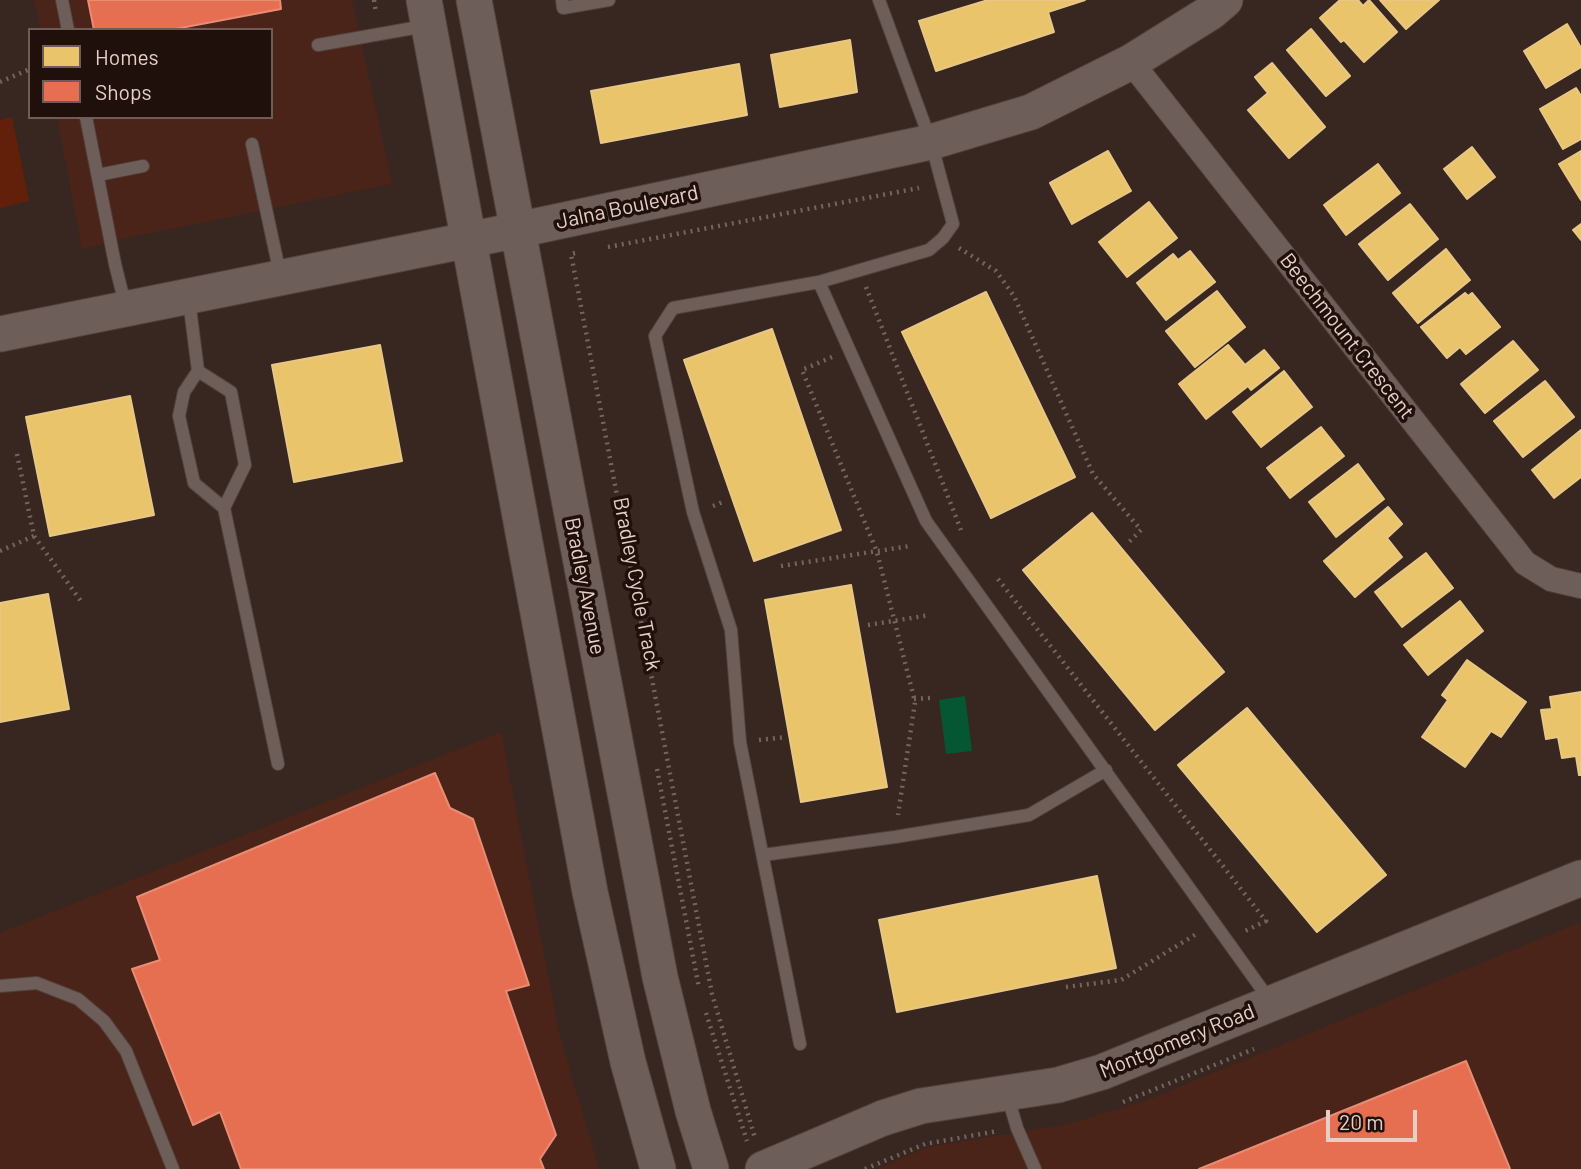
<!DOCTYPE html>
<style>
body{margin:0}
#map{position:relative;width:1581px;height:1169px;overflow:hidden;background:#382620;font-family:Barlow,sans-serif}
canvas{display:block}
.legend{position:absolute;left:28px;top:28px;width:245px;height:91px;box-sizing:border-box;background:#1f100b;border:2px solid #6f5c57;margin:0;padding:9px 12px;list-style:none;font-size:21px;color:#e7cfc8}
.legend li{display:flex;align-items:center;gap:14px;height:35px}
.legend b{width:35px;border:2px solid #6f5c57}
.scale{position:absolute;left:1326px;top:1110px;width:91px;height:32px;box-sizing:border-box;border:4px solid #e7cfc8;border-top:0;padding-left:9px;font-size:21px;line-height:24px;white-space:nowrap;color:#e7cfc8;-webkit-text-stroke:5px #1f100b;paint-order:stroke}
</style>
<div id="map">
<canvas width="1581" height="1169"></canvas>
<ul class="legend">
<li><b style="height:19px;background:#e9c46a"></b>Homes</li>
<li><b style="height:19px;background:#e76f51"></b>Shops</li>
</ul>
<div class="scale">20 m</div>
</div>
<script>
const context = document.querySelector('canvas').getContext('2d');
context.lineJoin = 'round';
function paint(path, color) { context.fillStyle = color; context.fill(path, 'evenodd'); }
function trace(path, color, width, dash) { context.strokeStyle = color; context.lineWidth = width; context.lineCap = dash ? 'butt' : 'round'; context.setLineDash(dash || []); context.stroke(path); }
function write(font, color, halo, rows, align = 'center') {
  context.font = font + ' Barlow,sans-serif'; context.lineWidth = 7; context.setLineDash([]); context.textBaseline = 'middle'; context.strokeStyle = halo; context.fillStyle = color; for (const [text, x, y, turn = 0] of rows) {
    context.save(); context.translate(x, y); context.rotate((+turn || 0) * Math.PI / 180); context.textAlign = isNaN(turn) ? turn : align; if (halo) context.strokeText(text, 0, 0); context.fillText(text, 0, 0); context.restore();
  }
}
paint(new Path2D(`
 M34,0H352L392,184L126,238L82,249L57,117H271V30H40Z
 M501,732L559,1032L599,1169H0V933Z
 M1581,922V1169H878L928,1147L1064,1125L1147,1100Z`), '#4b2419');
paint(new Path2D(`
 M12,117L29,201L0,208V120Z`), '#62200a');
paint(new Path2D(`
 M965,696L972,751L946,754L939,700Z`), '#055734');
const homes = new Path2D(`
 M988,0H1085L1048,12L1054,32L936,71L919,21Z
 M1340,0H1358L1363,6L1369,0L1397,32L1364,62L1344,40L1341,42L1320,18Z
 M1380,0H1439L1406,29Z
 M1567,24L1581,48V67L1546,88L1524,51Z
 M1311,29L1350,76L1326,96L1287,50Z
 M850,40L857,92L780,107L771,55Z
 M1272,63L1325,127L1289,158L1248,110L1268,93L1255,77Z
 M739,64L747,115L601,143L591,91Z
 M1576,88L1581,96V139L1563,149L1540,109Z
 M1472,147L1495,177L1467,199L1444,169Z
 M1108,151L1131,191L1072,224L1050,183Z
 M1581,151V200L1559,164Z
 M1378,164L1400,193L1346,235L1324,205Z
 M1149,202L1177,238L1127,277L1099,242Z
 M1410,204L1438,239L1388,280L1359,244Z
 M1581,224V240L1573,230Z
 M1446,249L1470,280L1418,323L1393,293Z
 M1190,251L1215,282L1166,320L1137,283L1173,254L1178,260Z
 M1217,291L1245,327L1195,367L1166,331Z
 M986,292L1075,477L991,518L902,332Z
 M1465,293L1468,296L1472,293L1500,327L1466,354L1460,347L1447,358L1421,327Z
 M772,329L841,530L754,561L684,360Z
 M1513,341L1538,370L1485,413L1461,384Z
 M380,345L402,461L294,482L272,365Z
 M1228,345L1245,365L1264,350L1279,368L1251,390L1248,386L1206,419L1179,384Z
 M1284,371L1312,407L1261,447L1233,412Z
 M1545,381L1574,417L1523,457L1494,421Z
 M130,396L154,515L50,536L26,417Z
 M1321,427L1344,456L1290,498L1267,468Z
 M1581,430V477L1554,498L1532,470Z
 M1358,464L1384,499L1336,537L1309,502Z
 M1388,507L1402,524L1387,538L1402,557L1355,597L1324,561Z
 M1092,513L1224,672L1155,730L1023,570Z
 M1426,553L1453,588L1402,627L1375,592Z
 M851,585L887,787L801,802L765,600Z
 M48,594L69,709L0,722V603Z
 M1460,601L1483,631L1428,675L1404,645Z
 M1467,660L1526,702L1501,737L1491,731L1465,767L1422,737L1448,700L1442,695Z
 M1581,692V775H1579L1576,756L1562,758L1558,737L1546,739L1541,710L1552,709L1550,697Z
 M1247,708L1386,875L1317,932L1178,765Z
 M1097,876L1116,968L897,1012L879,920Z`);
paint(homes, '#e9c46a');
trace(homes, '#e8c786', 2);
const shops = new Path2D(`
 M88,0H280L281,9L170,30H94Z
 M435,773L450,808L473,819L529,985L506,991L556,1135L540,1159L544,1169H241L220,1112L193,1125L132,969L160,960L137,897Z
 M1466,1061L1510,1169H1199Z`);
paint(shops, '#e76f51');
trace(shops, '#e78c75', 2);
const lane = new Path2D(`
 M62,0L68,30
 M562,0L563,8L609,0
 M318,45L425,26
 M86,117L115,264L126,308
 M252,144L280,274
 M98,175L143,166
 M819,282L926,521L1271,1002
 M189,300L198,371L184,392L179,416L194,483L224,508L245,465L231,392L198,371
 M224,508L278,764
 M763,855L895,837L1029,815L1106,770
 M0,986L37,983L78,999L104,1021L126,1051L173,1169
 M800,1044L740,742L731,630L693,512L655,336L673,308L819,282L929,250L943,238L953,224L931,142L879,0
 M1007,1094L1017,1128L1035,1169`);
const street = new Path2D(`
 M1131,62L1525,563L1551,579L1581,586`);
const secondary = new Path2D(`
 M424,0L590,892L628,1062L658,1169
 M474,0L660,977L693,1111L711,1169
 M0,334L518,230L931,142L1031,112L1131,62L1211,12L1225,0
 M763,1169L883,1118L921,1106L1058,1085L1102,1072L1581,878`);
trace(lane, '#53423d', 14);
trace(street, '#53423d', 26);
trace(secondary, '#53423d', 37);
trace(new Path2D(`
 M374,0L376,13
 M0,82L30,69
 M608,247L919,188
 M959,248L996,271L1014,296L1093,474L1141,530L1127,544
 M575,253L571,254L712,994L755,1138
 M866,287L961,530
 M832,357L802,370L877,552L915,702L898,815
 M17,454L34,536L83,604
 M713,506L725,501
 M0,551L34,536
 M781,566L910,546
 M998,579L1266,921L1245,931
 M868,625L930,615
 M914,699L930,698
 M759,740L786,737
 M657,769L699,988
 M1066,987L1121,980L1198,933
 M706,1013L747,1141
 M1123,1102L1254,1049
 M865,1169L925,1144L998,1131`), '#726561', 4.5, [2, 5]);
trace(lane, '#6e5e5a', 12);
trace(street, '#6e5e5a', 24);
trace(secondary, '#6e5e5a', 35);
write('21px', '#e7cfc8', '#1f100b', [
 ["Jalna Boulevard",627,207,-12],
 ["Beechmount Crescent",1347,336,52],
 ["Bradley Cycle Track",637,584,79],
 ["Bradley Avenue",585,586,79],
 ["Montgomery Road",1177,1041,-22]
]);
</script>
